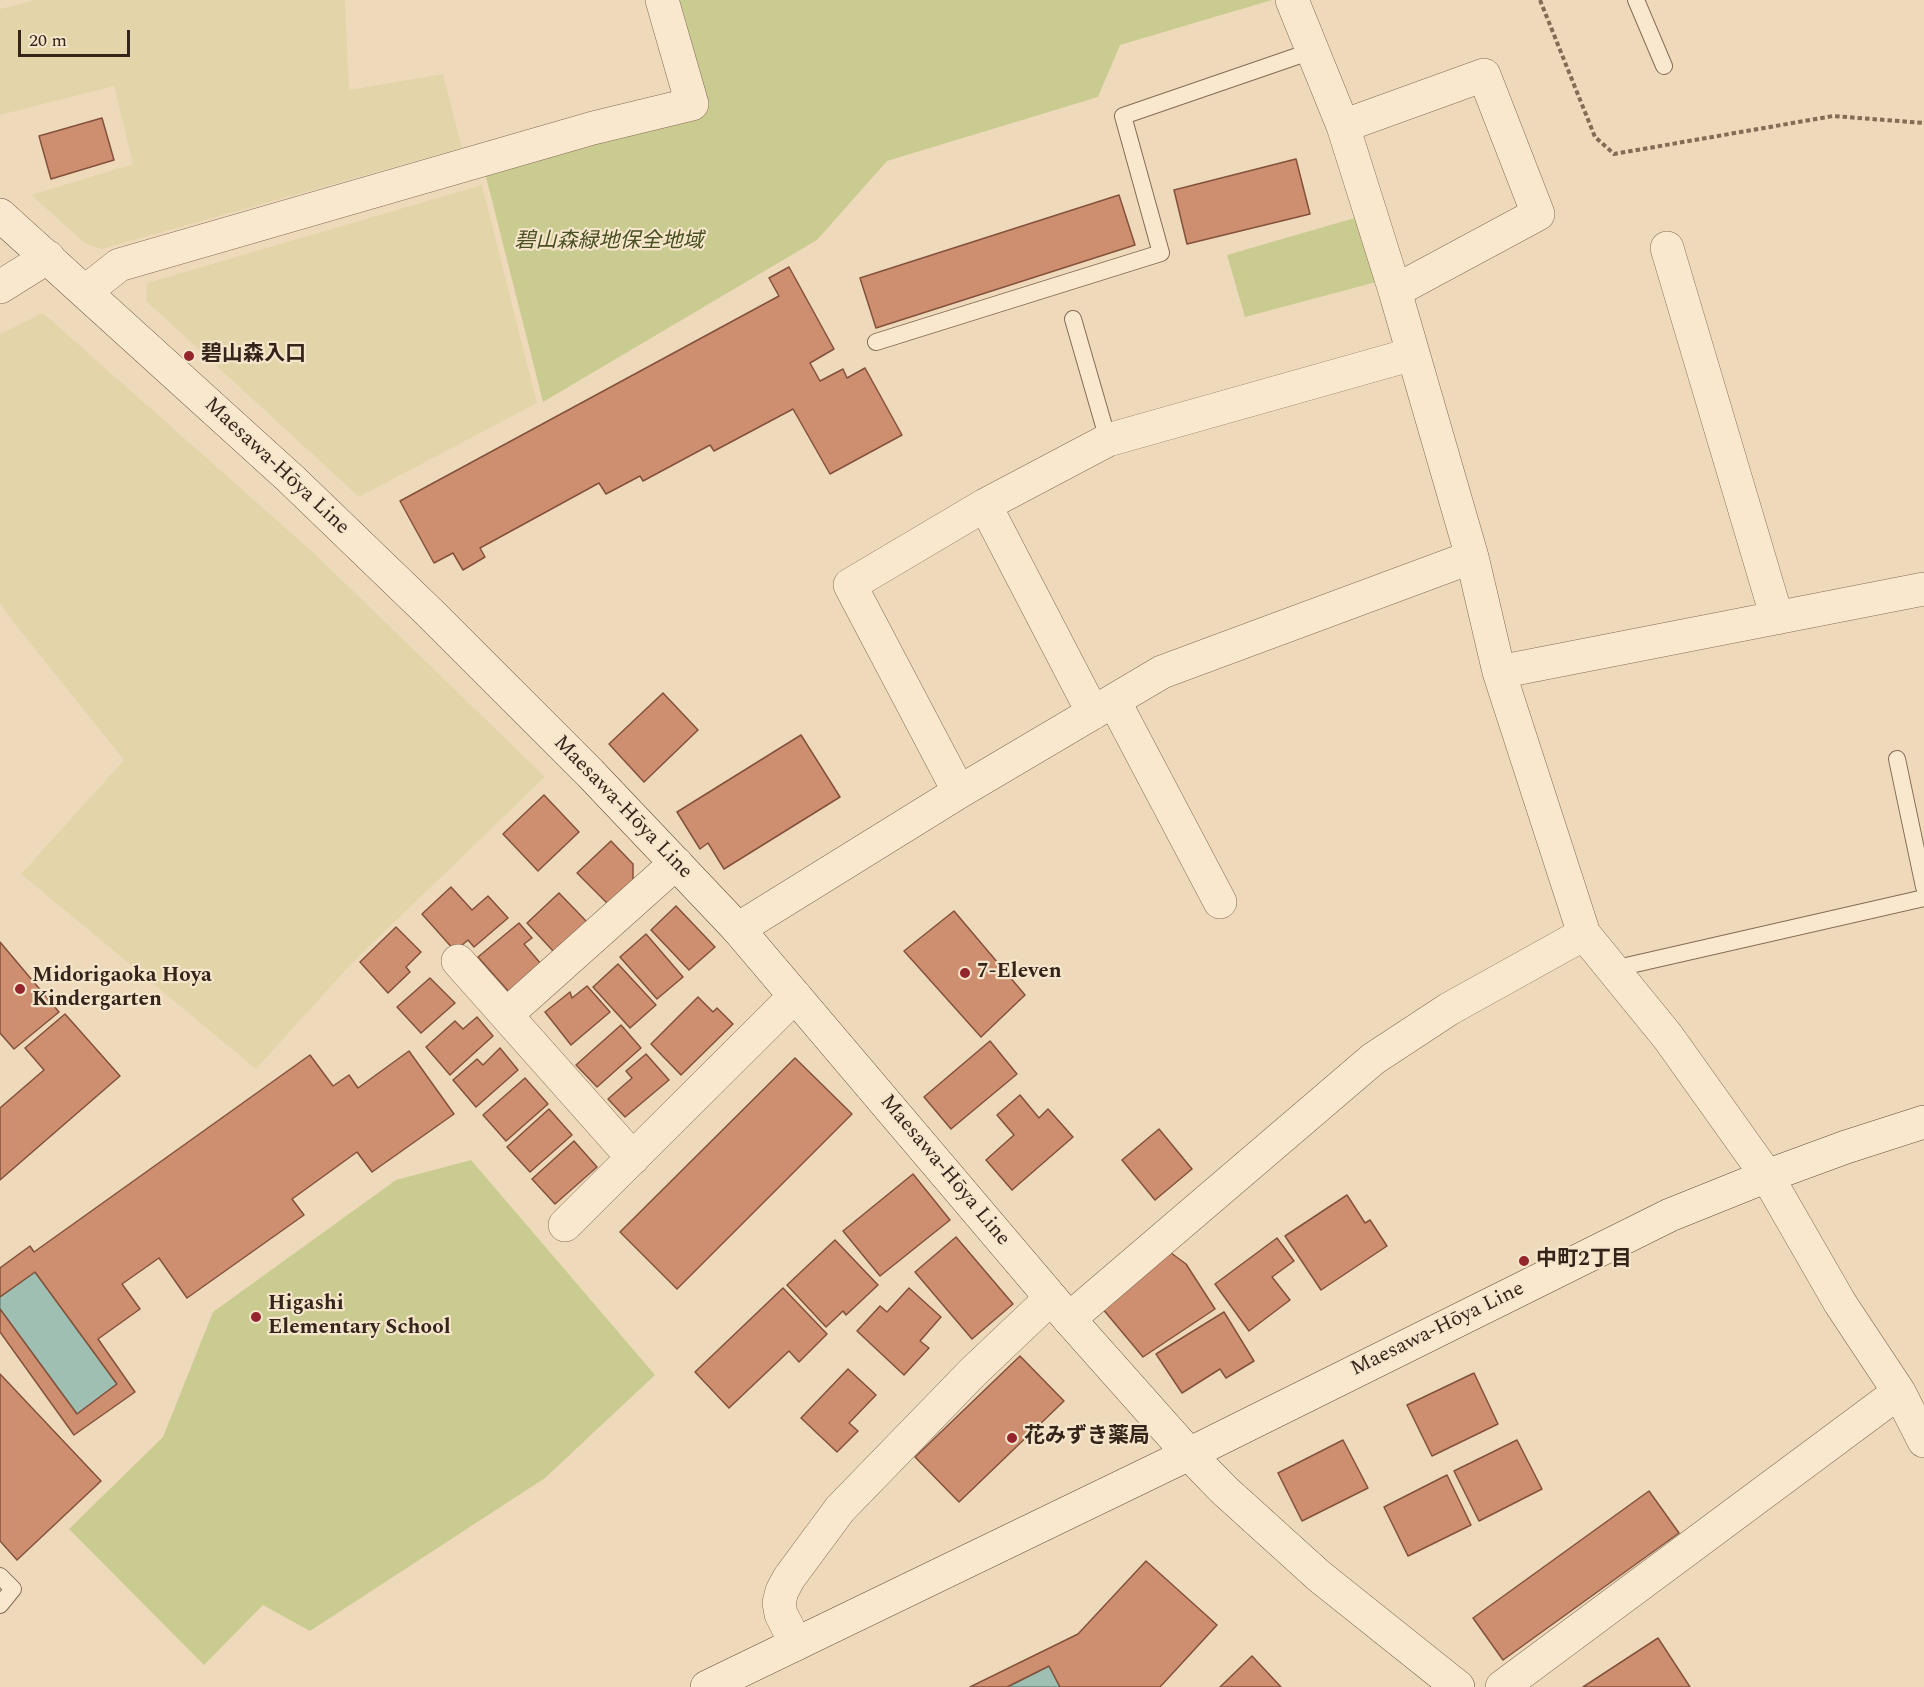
<!DOCTYPE html>
<meta charset="utf-8">
<style>
body{margin:0}
#map{position:relative;width:1924px;height:1687px;overflow:hidden;background:#eedabb;font-family:Spectral,serif}
canvas{display:block}
.scale{position:absolute;left:18px;top:30px;width:112px;height:27px;box-sizing:border-box;border:3px solid #34241a;border-top:0;padding-left:8px;font-size:18px;line-height:21px;white-space:nowrap;color:#34241a;-webkit-text-stroke:4px #f5e5cb;paint-order:stroke}
</style>
<div id="map">
<canvas width="1924" height="1687"></canvas>
<div class="scale">20 m</div>
</div>
<script>
const context = document.querySelector('canvas').getContext('2d');
context.lineJoin = 'round';
function paint(path, color) { context.fillStyle = color; context.fill(path, 'evenodd'); }
function trace(path, color, width, dash) { context.strokeStyle = color; context.lineWidth = width; context.lineCap = dash ? 'butt' : 'round'; context.setLineDash(dash || []); context.stroke(path); }
function write(font, color, halo, rows, align = 'center') {
  context.font = font + ' Spectral,"Noto Sans JP",serif'; context.lineWidth = 4.5; context.setLineDash([]); context.textBaseline = 'middle'; context.strokeStyle = halo; context.fillStyle = color; for (const [text, x, y, turn = 0] of rows) {
    context.save(); context.translate(x, y); context.rotate((+turn || 0) * Math.PI / 180); context.textAlign = isNaN(turn) ? turn : align; if (halo) context.strokeText(text, 0, 0); context.fillText(text, 0, 0); context.restore();
  }
}
paint(new Path2D(`
 M35,0H345L349,90L443,74L462,148L102,249L86,244L31,195L133,164L114,86L0,115V9Z
 M482,185L537,403L359,497L146,301L147,283Z
 M43,313L316,555L545,777L352,963L256,1069L21,874L124,760L10,618L0,602V334Z`), '#e3d5a9');
paint(new Path2D(`
 M673,0H1272L1120,45L1098,97L887,161L817,240L543,402L484,169L704,113Z
 M1358,217L1380,281L1245,317L1227,255Z
 M471,1160L655,1375L545,1478L310,1631L263,1605L204,1665L69,1529L163,1437L213,1312L396,1180Z`), '#cacb90');
const water = new Path2D(`
 M35,1272L117,1384L77,1414L0,1309V1297Z
 M1049,1666L1060,1687H1008Z`);
paint(water, '#a0bfb3');
trace(water, '#678c7f', 1.5);
const building = new Path2D(`
 M102,118L114,160L51,179L39,136Z
 M1296,159L1310,214L1187,244L1174,190Z
 M1119,195L1135,245L876,328L860,278Z
 M789,267L834,349L810,363L820,381L843,369L847,378L865,368L902,435L830,474L793,409L714,451L710,445L643,481L640,476L606,494L599,483L480,548L485,557L463,570L453,553L434,563L400,501L779,296L769,278Z
 M663,693L698,730L644,782L609,744Z
 M801,735L840,797L724,869L708,843L700,849L677,812Z
 M544,795L579,832L538,871L503,834Z
 M611,841L633,864V880L608,904L577,873Z
 M451,887L472,910L488,896L508,918L474,947L468,940L455,951L422,914Z
 M559,893L588,923L555,953L527,923Z
 M676,906L715,947L689,970L651,930Z
 M954,911L1025,995L981,1037L904,951Z
 M519,923L532,938L524,944L541,964L509,992L478,957Z
 M396,927L421,952L406,967L410,972L388,993L360,962Z
 M646,934L683,977L657,999L620,957Z
 M0,942L59,1012L14,1049L0,1033Z
 M618,964L656,1005L630,1028L593,987Z
 M430,978L455,1003L421,1033L397,1007Z
 M587,986L610,1012L571,1045L545,1012L570,992L572,998Z
 M698,997L713,1012L717,1008L733,1024L681,1075L651,1044Z
 M65,1014L120,1076L0,1180V1108L44,1070L25,1048Z
 M477,1017L493,1036L450,1075L426,1047L455,1021L463,1029Z
 M621,1025L641,1048L597,1087L576,1065Z
 M990,1041L1017,1074L951,1129L924,1097Z
 M500,1048L518,1070L476,1107L453,1080L477,1059L483,1065Z
 M409,1051L454,1114L372,1172L357,1152L292,1199L304,1215L187,1298L159,1258L122,1284L140,1309L98,1339L135,1392L74,1435L0,1332V1309L77,1414L117,1384L35,1272L0,1297V1268L30,1246L34,1252L310,1055L333,1086L349,1075L358,1088Z
 M646,1054L669,1080L625,1117L608,1099L632,1078L626,1071Z
 M795,1058L852,1114L677,1289L620,1232Z
 M525,1078L548,1104L506,1141L483,1115Z
 M1020,1095L1039,1118L1048,1109L1073,1137L1012,1190L986,1160L1014,1135L997,1115Z
 M549,1109L572,1135L530,1172L507,1147Z
 M1159,1129L1192,1169L1155,1200L1122,1160Z
 M574,1141L597,1167L555,1204L532,1179Z
 M913,1174L950,1220L880,1276L843,1231Z
 M1347,1195L1365,1223L1370,1220L1387,1246L1321,1290L1285,1236Z
 M956,1237L1013,1304L972,1339L915,1272Z
 M1277,1238L1294,1261L1272,1277L1290,1300L1249,1331L1215,1284Z
 M835,1240L878,1285L846,1315L843,1311L826,1327L787,1285Z
 M1167,1250L1186,1264L1215,1309L1143,1357L1102,1308Z
 M783,1288L827,1334L799,1362L789,1351L729,1408L695,1372Z
 M909,1288L941,1317L920,1341L929,1348L904,1375L857,1331L880,1306L887,1312Z
 M1224,1312L1254,1361L1226,1378L1220,1369L1182,1393L1156,1354Z
 M1020,1356L1064,1401L959,1502L915,1457Z
 M848,1369L876,1395L849,1423L858,1431L837,1452L801,1418Z
 M1474,1373L1498,1424L1432,1456L1407,1405Z
 M0,1374L101,1481L17,1560L0,1541Z
 M1343,1440L1368,1488L1302,1521L1278,1473Z
 M1517,1440L1542,1489L1479,1521L1454,1471Z
 M1447,1475L1471,1525L1408,1556L1384,1507Z
 M1649,1491L1679,1533L1503,1660L1473,1618Z
 M1146,1561L1217,1625L1160,1687H1060L1049,1666L1007,1687H970L1078,1634Z
 M1658,1638L1690,1687H1583Z
 M1252,1656L1281,1687H1220Z`);
paint(building, '#cd8f70');
trace(building, '#84513b', 1.5);
const lane = new Path2D(`
 M1636,0L1664,66
 M1073,319L1108,440
 M876,342L1161,253L1123,116L1312,51
 M1897,759L1924,887
 M1613,969L1924,898
 M0,1576L13,1589L0,1605`);
const street = new Path2D(`
 M1292,0L1343,126L1395,291L1472,557L1499,672L1584,934L1668,1037L1767,1176L1840,1303L1899,1392L1924,1441
 M1343,126L1484,75L1538,214L1395,291
 M1667,248L1777,618
 M0,287L48,257
 M86,291L119,265L593,128L692,104L662,0
 M985,505L1108,440L1413,354
 M1499,672L1924,589
 M1114,701L1220,902
 M959,792L850,585L985,505L1093,713
 M738,929L959,792L1162,672L1472,557
 M458,961L633,1158
 M506,1015L676,863
 M565,1225L795,996
 M1069,1319L1373,1059L1449,1009L1584,934
 M796,1644L781,1614L779,1603L782,1591L789,1578L840,1509L973,1372L1051,1298
 M1502,1687L1899,1392`);
const secondary = new Path2D(`
 M0,215L291,479L430,613L590,773L738,929L1069,1319L1189,1454L1224,1490L1319,1576L1458,1687
 M707,1687L1189,1454L1670,1215L1767,1176L1846,1147L1924,1122`);
trace(lane, '#856a55', 18);
trace(street, '#856a55', 34);
trace(secondary, '#664c39', 34);
trace(new Path2D(`
 M1540,0L1595,137L1614,154L1833,116L1924,123`), '#856a55', 4, [4.5, 3]);
trace(lane, '#f9e8ce', 16);
trace(street, '#f9e8ce', 33);
trace(secondary, '#f9e8ce', 33);
for (const [x, y, r, color] of [
 [189,356,6,"#94252f"],
 [965,973,6,"#94252f"],
 [20,989,6,"#94252f"],
 [1524,1261,6,"#94252f"],
 [256,1317,6,"#94252f"],
 [1012,1438,6,"#94252f"]
]) { const dot = new Path2D(); dot.arc(x, y, r, 0, 2 * Math.PI); context.fillStyle = color; context.fill(dot); trace(dot, '#f5e5cb', 2); }
write('italic 21px', '#495021', '#f5e5cb', [
 ["碧山森緑地保全地域",609,243]
]);
write('bold 21px', '#34241a', '#f5e5cb', [
 ["碧山森入口",201,356],
 ["7-Eleven",977,973],
 ["Midorigaoka Hoya",32,977],
 ["Kindergarten",32,1001],
 ["中町2丁目",1536,1261],
 ["Higashi",268,1305],
 ["Elementary School",268,1329],
 ["花みずき薬局",1024,1438]
], 'left');
write('21px', '#34241a', '#f5e5cb', [
 ["Maesawa-Hōya Line",276,467,43],
 ["Maesawa-Hōya Line",622,808,46],
 ["Maesawa-Hōya Line",944,1171,50],
 ["Maesawa-Hōya Line",1438,1330,-26]
]);
</script>
